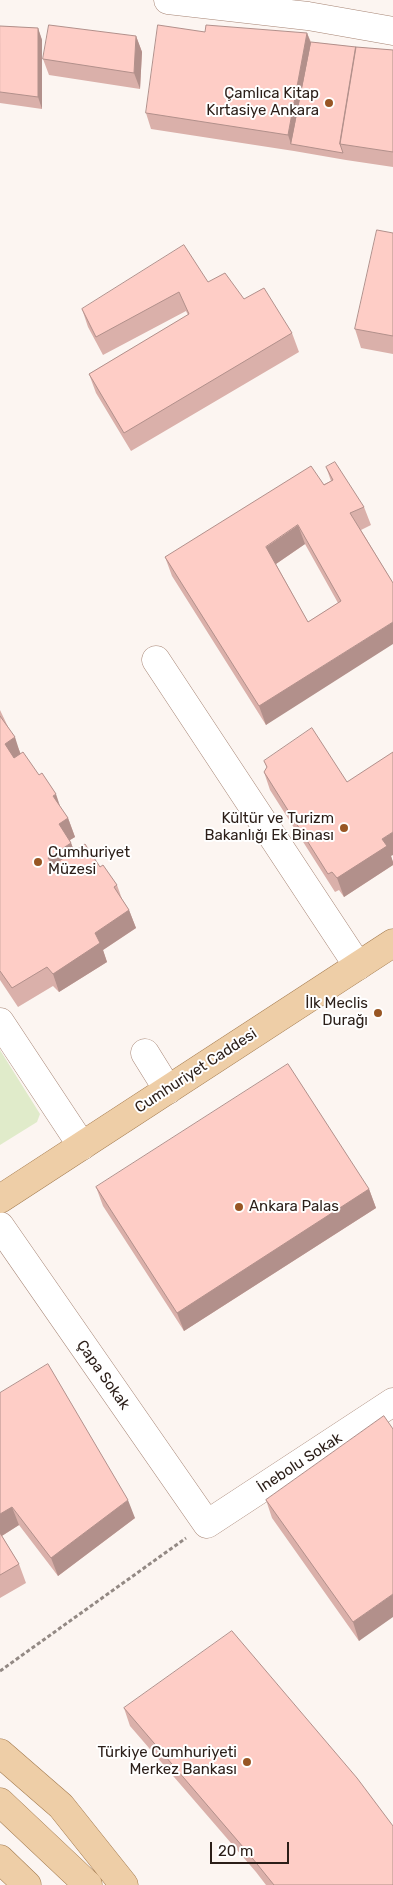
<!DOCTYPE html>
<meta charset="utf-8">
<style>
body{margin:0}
#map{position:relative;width:393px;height:1885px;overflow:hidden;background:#fcf5f1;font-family:Rubik,sans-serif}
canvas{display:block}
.scale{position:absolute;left:210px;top:1842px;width:79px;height:22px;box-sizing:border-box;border:2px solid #2b1e18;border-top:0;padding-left:6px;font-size:15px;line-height:18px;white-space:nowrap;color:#2b1e18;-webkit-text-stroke:4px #fff;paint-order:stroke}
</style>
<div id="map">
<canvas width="393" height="1885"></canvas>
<div class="scale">20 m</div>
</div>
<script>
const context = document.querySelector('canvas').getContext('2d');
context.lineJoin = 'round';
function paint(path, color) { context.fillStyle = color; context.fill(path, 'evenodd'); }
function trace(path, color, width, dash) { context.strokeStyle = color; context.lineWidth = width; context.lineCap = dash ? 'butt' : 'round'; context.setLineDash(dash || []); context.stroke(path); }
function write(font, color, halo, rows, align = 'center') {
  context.font = font + ' Rubik,sans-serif'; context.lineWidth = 4; context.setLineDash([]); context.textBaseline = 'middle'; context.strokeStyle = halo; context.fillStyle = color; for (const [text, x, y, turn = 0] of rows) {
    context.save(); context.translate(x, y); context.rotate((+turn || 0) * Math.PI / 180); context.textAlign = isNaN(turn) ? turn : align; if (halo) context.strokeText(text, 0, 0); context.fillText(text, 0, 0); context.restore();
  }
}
paint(new Path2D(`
 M0,1050L40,1114L37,1122L0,1145Z`), '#e0ebca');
const minor = new Path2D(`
 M168,0L308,16L393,31
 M156,660L358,966
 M0,1022L82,1146
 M145,1053L168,1090
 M0,1226L207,1524L393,1402`);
const major = new Path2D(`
 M0,1199L393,943
 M0,1753L61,1806L124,1885
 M0,1802L88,1885
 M0,1859L27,1885`);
trace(minor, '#a68474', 29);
trace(major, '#a37b4f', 29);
trace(new Path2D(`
 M0,1671L186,1538`), '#938984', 3, [4, 2.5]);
trace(minor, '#fff', 28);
trace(major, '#eecea7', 28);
paint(new Path2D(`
 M0,26L38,28L42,40V109L0,103Z
 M205,32L307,33L311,42L356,47L393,50V167L346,160L294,151L151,129L146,113Z
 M136,36L142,52L140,89L49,75L43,59Z
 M393,233V354L361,348L355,329Z
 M208,282L244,299L292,333L299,352L131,451L96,393L89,374L188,315L186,311L103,355L88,327L82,309Z
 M326,467L364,507L371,525L361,530L393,583L266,725L172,576L165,557L331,481ZM305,544L338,603L308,622L276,564Z
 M0,710L21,754L68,818L75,837L70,840L74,851L100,867L117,885L122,899L129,910L136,928L103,950L107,962L59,992L53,986L18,1007L0,980Z
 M264,761L391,856L393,862V865L344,897L339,890L335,892L270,790L264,772L267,768Z
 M96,1187L369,1189L376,1208L184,1331L103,1206Z
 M0,1393L135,1518L58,1576L19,1525L2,1536L19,1564L26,1583L0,1598Z
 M384,1416L359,1641L272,1518L266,1500Z
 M124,1708L393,1885H266L256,1872L130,1726Z`), '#dab0aa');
paint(new Path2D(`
 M38,28L42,40V109L38,97Z
 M307,33L313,49L291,144L288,135Z
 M136,36L142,52L140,89L134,73Z
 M298,525L305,544L273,566L266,547Z
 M393,622V644L266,725L259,706Z
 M15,737L21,756L11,763L5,744Z
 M56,794L62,812L53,796Z
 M68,818L75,837L65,843L59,824Z
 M393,832V855L391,856L393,862V865L344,897L337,878L382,839Z
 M71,843L78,861L54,877L48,858Z
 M129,910L136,928L103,950L107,962L59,992L53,974L95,933Z
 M369,1189L376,1208L184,1331L177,1313Z
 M128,1500L135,1518L58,1576L51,1558Z
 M12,1507L19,1525L0,1537V1514Z
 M393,1594V1617L359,1641L353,1622Z`), '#b2908b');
const building = new Path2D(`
 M49,25L136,36L134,73L43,59Z
 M158,25L205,32L206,25L307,33L288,135L146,113Z
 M0,26L38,28V97L0,92Z
 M311,42L356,47L340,144L343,153L291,144Z
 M356,47L393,50V152L340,144Z
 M377,230L393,233V336L355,329Z
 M184,245L208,282L225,273L244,299L264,288L292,333L124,433L89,374L189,314L179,292L96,337L82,309Z
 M335,462L364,507L350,513L393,583V622L259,706L165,557L311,466L324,485L333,480L326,467ZM298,525L341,601L308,622L266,547Z
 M0,716L15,737L5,744L14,758L23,752L39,775L42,773L56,794L53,796L68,818L59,824L71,843L48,858L53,865L85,844L100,867L103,865L117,885L114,887L129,910L95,933L100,943L53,974L47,967L12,988L0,971Z
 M312,728L347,782L393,752V832L382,839L387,846L337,878L332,872L328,874L264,772L267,767L264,761Z
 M288,1064L369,1189L177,1313L96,1187Z
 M48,1364L128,1500L51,1558L12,1507L0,1514V1393Z
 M384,1416L393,1429V1594L353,1622L266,1500Z
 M0,1533L19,1564L0,1575Z
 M232,1631L357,1778L393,1826V1885H274L249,1854L124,1708Z`);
paint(building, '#fecdc6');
trace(building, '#b2908b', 1);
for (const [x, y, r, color] of [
 [329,103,5,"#985624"],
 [344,828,5,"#985624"],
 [38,862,5,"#985624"],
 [378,1013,5,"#985624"],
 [239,1207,5,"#985624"],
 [247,1762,5,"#985624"]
]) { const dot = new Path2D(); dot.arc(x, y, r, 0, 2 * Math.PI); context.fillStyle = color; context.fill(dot); trace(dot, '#fff', 2); }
write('15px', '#2b1e18', '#fff', [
 ["Çamlıca Kitap",319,94],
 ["Kırtasiye Ankara",319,111],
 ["Kültür ve Turizm",334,819],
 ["Bakanlığı Ek Binası",334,836],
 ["Cumhuriyet",48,853,"left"],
 ["Müzesi",48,870,"left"],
 ["İlk Meclis",368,1004],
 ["Durağı",368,1021],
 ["Ankara Palas",249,1207,"left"],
 ["Türkiye Cumhuriyeti",237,1753],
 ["Merkez Bankası",237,1770]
], 'right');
write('15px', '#2b1e18', '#fff', [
 ["Cumhuriyet Caddesi",196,1071,-33],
 ["Çapa Sokak",103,1375,55],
 ["İnebolu Sokak",300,1463,-33]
]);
</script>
